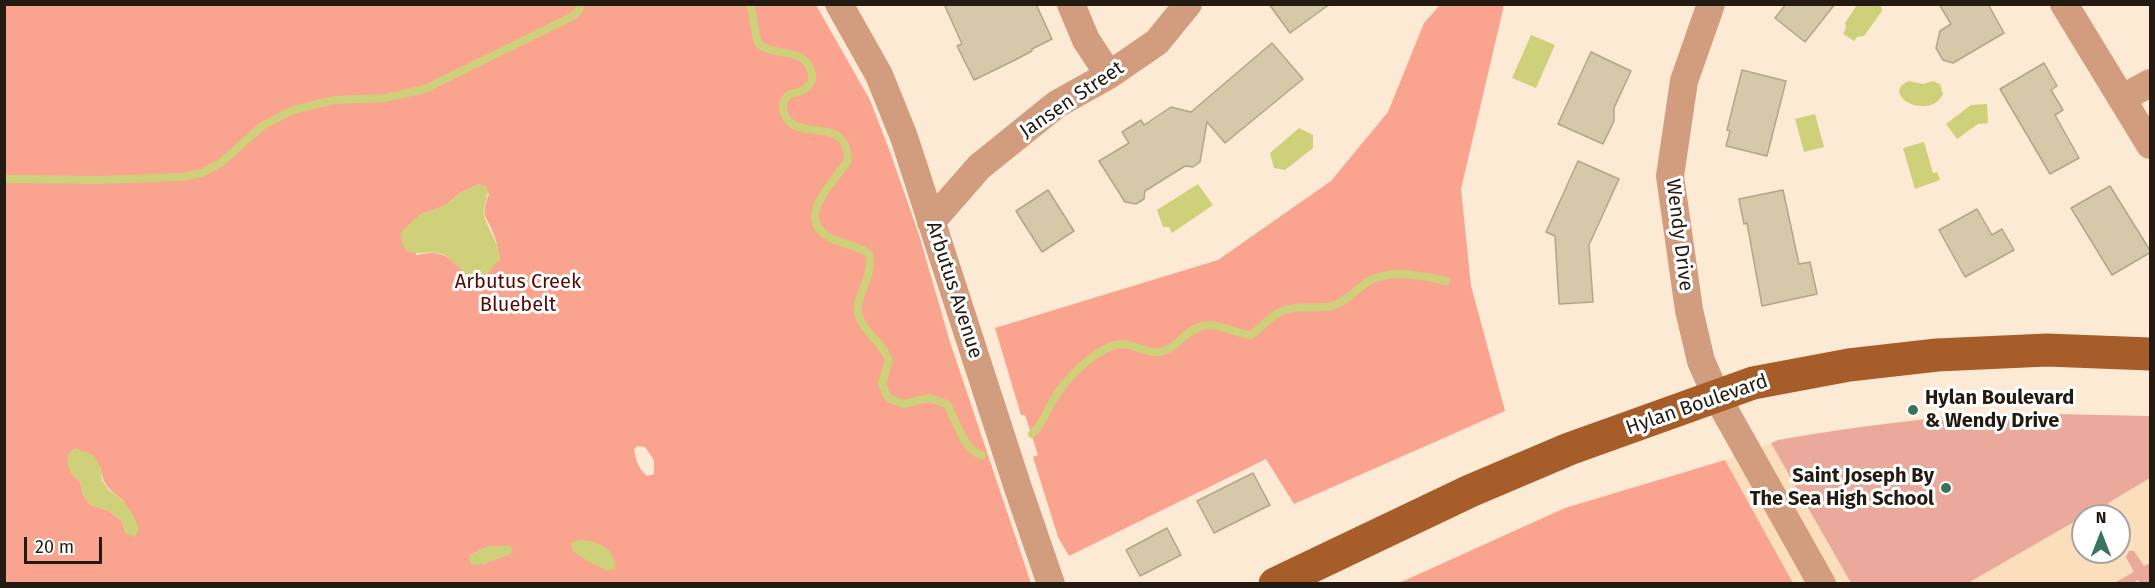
<!DOCTYPE html>
<style>
body{margin:0}
#map{position:relative;width:2155px;height:588px;overflow:hidden;background:#fdead4;font-family:"Fira Sans",sans-serif}
canvas{display:block}
.frame{position:absolute;inset:0;border:6px solid #231b11;pointer-events:none}
.north{position:absolute;left:2071px;top:504px;width:60px;height:60px;box-sizing:border-box;background:#fff;border:2px solid #a7a4a0;border-radius:50%;rotate:0deg;font-size:16px;font-weight:700;line-height:24px;text-align:center;color:#231b11}
.north::after{content:'';display:block;margin:auto;width:21px;height:27px;background:#3a745d;clip-path:polygon(50% 0,100% 100%,50% 72%,0 100%)}
.scale{position:absolute;left:24px;top:537px;width:78px;height:27px;box-sizing:border-box;border:3px solid #231b11;border-top:0;padding-left:8px;font-size:18px;line-height:21px;white-space:nowrap;color:#231b11;-webkit-text-stroke:4px #fff;paint-order:stroke}
</style>
<div id="map">
<canvas width="2155" height="588"></canvas>
<div class="frame"></div>
<div class="north">N</div>
<div class="scale">20 m</div>
</div>
<script>
const context = document.querySelector('canvas').getContext('2d');
context.lineJoin = 'round';
function paint(path, color) { context.fillStyle = color; context.fill(path, 'evenodd'); }
function trace(path, color, width, dash) { context.strokeStyle = color; context.lineWidth = width; context.lineCap = dash ? 'butt' : 'round'; context.setLineDash(dash || []); context.stroke(path); }
function write(font, color, halo, rows, align = 'center') {
  context.font = font + ' "Fira Sans",sans-serif'; context.lineWidth = 6; context.setLineDash([]); context.textBaseline = 'middle'; context.strokeStyle = halo; context.fillStyle = color; for (const [text, x, y, turn = 0] of rows) {
    context.save(); context.translate(x, y); context.rotate((+turn || 0) * Math.PI / 180); context.textAlign = isNaN(turn) ? turn : align; if (halo) context.strokeText(text, 0, 0); context.fillText(text, 0, 0); context.restore();
  }
}
paint(new Path2D(`
 M2001,413L2150,416V583H1793L1725,460L1778,440L1817,433L1931,417ZM2083,516H2119V552H2083Z`), '#fbdebc');
paint(new Path2D(`
 M2001,413L2150,416V478L2108,503L2115,516H2104L2098,508L1968,583H1851L1771,443L1778,440C1852,427 1926,418 2001,413Z
 M2129,551H2134L2144,566L2150,563V573L2149,574L2150,583H2140L2138,580L2133,583H2114L2134,572L2126,557Z`), '#eaa99a');
paint(new Path2D(`
 M4,5H816L870,100L889,149L919,235L950,342L1031,583H5ZM479,184L489,194C480,218 486,214 494,235C497,242 498,251 500,259L491,267L486,275L471,278C451,259 445,248 416,255L419,215L444,206L460,193ZM638,446L645,447L654,460V474L647,476C638,468 636,461 634,449ZM100,466C103,486 109,489 124,501L126,534L121,520L107,510L91,505L83,495L80,482ZM489,546H510V555L491,559L485,564L470,555Z
 M1440,5H1504L1461,189L1471,286L1505,411L1294,504L1266,459L1069,556L1058,537L1033,457L1038,455L1025,415H1021L995,328L1218,260L1331,181L1388,112L1424,23Z
 M1725,460L1793,583H1399L1565,508Z`), '#faa38e');
paint(new Path2D(`
 M1857,5H1881L1882,11L1864,36L1857,37L1854,41L1843,34L1846,28L1845,23Z
 M1531,35L1555,45L1536,88L1512,78Z
 M1909,81L1923,84L1933,81L1940,84L1943,94C1929,123 1878,93 1909,81Z
 M1987,104L1988,123L1978,124L1957,139L1946,124L1971,105Z
 M1815,114L1824,147L1804,152L1795,119Z
 M1299,128L1313,135V148L1285,170L1274,168L1270,153Z
 M1924,142L1933,173L1937,172L1940,180L1915,189L1903,148Z
 M479,184L487,187C490,197 483,204 484,214C486,227 499,241 500,259C498,262 484,278 481,279C468,282 456,262 446,256C428,245 400,267 401,232L419,215L444,206L460,193Z
 M1198,184L1213,205L1172,233L1169,227H1163L1157,210Z
 M75,448L94,455L100,466L102,480L108,489L124,501L134,516L139,529L135,537L126,534L121,520L107,510L91,505L83,495L80,482L71,474L67,461L69,453Z
 M579,540C597,540 617,549 615,569L606,571C595,563 582,560 572,550L571,543Z
 M489,546H510L513,551L510,555C497,557 485,566 472,565L469,560L470,555Z`), '#cfd07a');
trace(new Path2D(`
 M750,4C754,14 754,39 760,45C776,57 804,47 811,71C813,76 813,80 810,84C805,91 798,93 790,94C784,98 782,103 783,110C790,137 819,125 836,135C845,140 848,151 848,160C835,183 789,220 835,240C846,245 860,246 869,254C874,278 855,295 858,313C862,332 883,342 889,360L882,383L886,394L890,399L904,404L929,398L947,404C955,418 965,453 982,455
 M4,179L101,180L182,177L202,173L222,162L262,126L293,110L334,100L385,98L425,89L571,17L578,12L581,4
 M1032,434C1041,426 1045,415 1051,404C1062,384 1076,369 1094,356C1100,352 1107,347 1115,345C1132,341 1144,354 1159,352C1177,350 1184,330 1202,326C1219,322 1235,334 1251,335C1261,328 1269,317 1280,312C1298,303 1317,311 1335,305C1348,300 1357,288 1369,281C1393,268 1421,276 1446,281`), '#cfd07a', 8);
const building = new Path2D(`
 M944,4H1036L1052,39L1032,49V51L1015,60L974,80L957,46L962,44Z
 M1269,4H1330L1290,33Z
 M1786,4H1835L1805,42L1775,18Z
 M1939,4H1988L2004,33L1953,63L1943,60L1936,48L1940,31L1951,24Z
 M1272,43L1303,79L1225,143L1207,122L1200,162L1193,167L1185,166L1145,191L1144,199L1136,204L1125,202L1099,161L1129,143L1122,132L1141,120L1144,125L1171,107L1191,112Z
 M1591,52L1631,71L1614,108V121L1603,144L1558,124Z
 M2044,63L2057,86L2051,90L2063,110L2055,115L2079,158L2050,174L2000,89Z
 M1742,70L1786,81L1767,156L1726,146L1730,131L1727,130Z
 M1578,161L1619,179L1589,245L1593,302L1559,304L1555,236L1546,232Z
 M2110,186L2151,252L2112,275L2071,208Z
 M1048,190L1074,231L1042,252L1016,211Z
 M1783,190L1799,264L1810,262L1817,294L1762,306L1747,223L1744,224L1739,199Z
 M1977,209L1992,235L2002,229L2014,250L1965,277L1939,230Z
 M1253,473L1270,505L1214,533L1197,501Z
 M1167,528L1181,555L1140,576L1126,550Z`);
paint(building, '#d5c9a9');
trace(building, '#b2a688', 1.5);
trace(new Path2D(`
 M839,4L879,75L904,137L1018,488L1051,584
 M1071,4L1086,40L1109,75
 M1711,4L1684,81L1670,176L1689,310L1701,361L1716,395L1822,584
 M2064,4L2150,145
 M2123,98L2150,83
 M931,222L979,167L1057,104L1109,75L1157,42L1188,4`), '#d19d7e', 28);
trace(new Path2D(`
 M1275,584L1470,491L1569,449L1753,383L1849,365L1937,355L2047,350L2150,354`), '#a65d2a', 33);
for (const [x, y, r, color] of [
 [1913,410,6,"#3a745d"],
 [1946,488,6,"#3a745d"]
]) { const dot = new Path2D(); dot.arc(x, y, r, 0, 2 * Math.PI); context.fillStyle = color; context.fill(dot); trace(dot, '#fff', 2); }
write('20px', '#231b11', '#fff', [
 ["Jansen Street",1072,100,-34],
 ["Wendy Drive",1679,235,83],
 ["Arbutus Avenue",954,290,72],
 ["Hylan Boulevard",1697,405,-19]
]);
write('20px', '#560800', '#fff', [
 ["Arbutus Creek",518,282],
 ["Bluebelt",518,305]
]);
write('bold 20px', '#231b11', '#fff', [
 ["Hylan Boulevard",1925,398],
 ["& Wendy Drive",1925,421],
 ["Saint Joseph By",1934,476,"right"],
 ["The Sea High School",1934,499,"right"]
], 'left');
</script>
